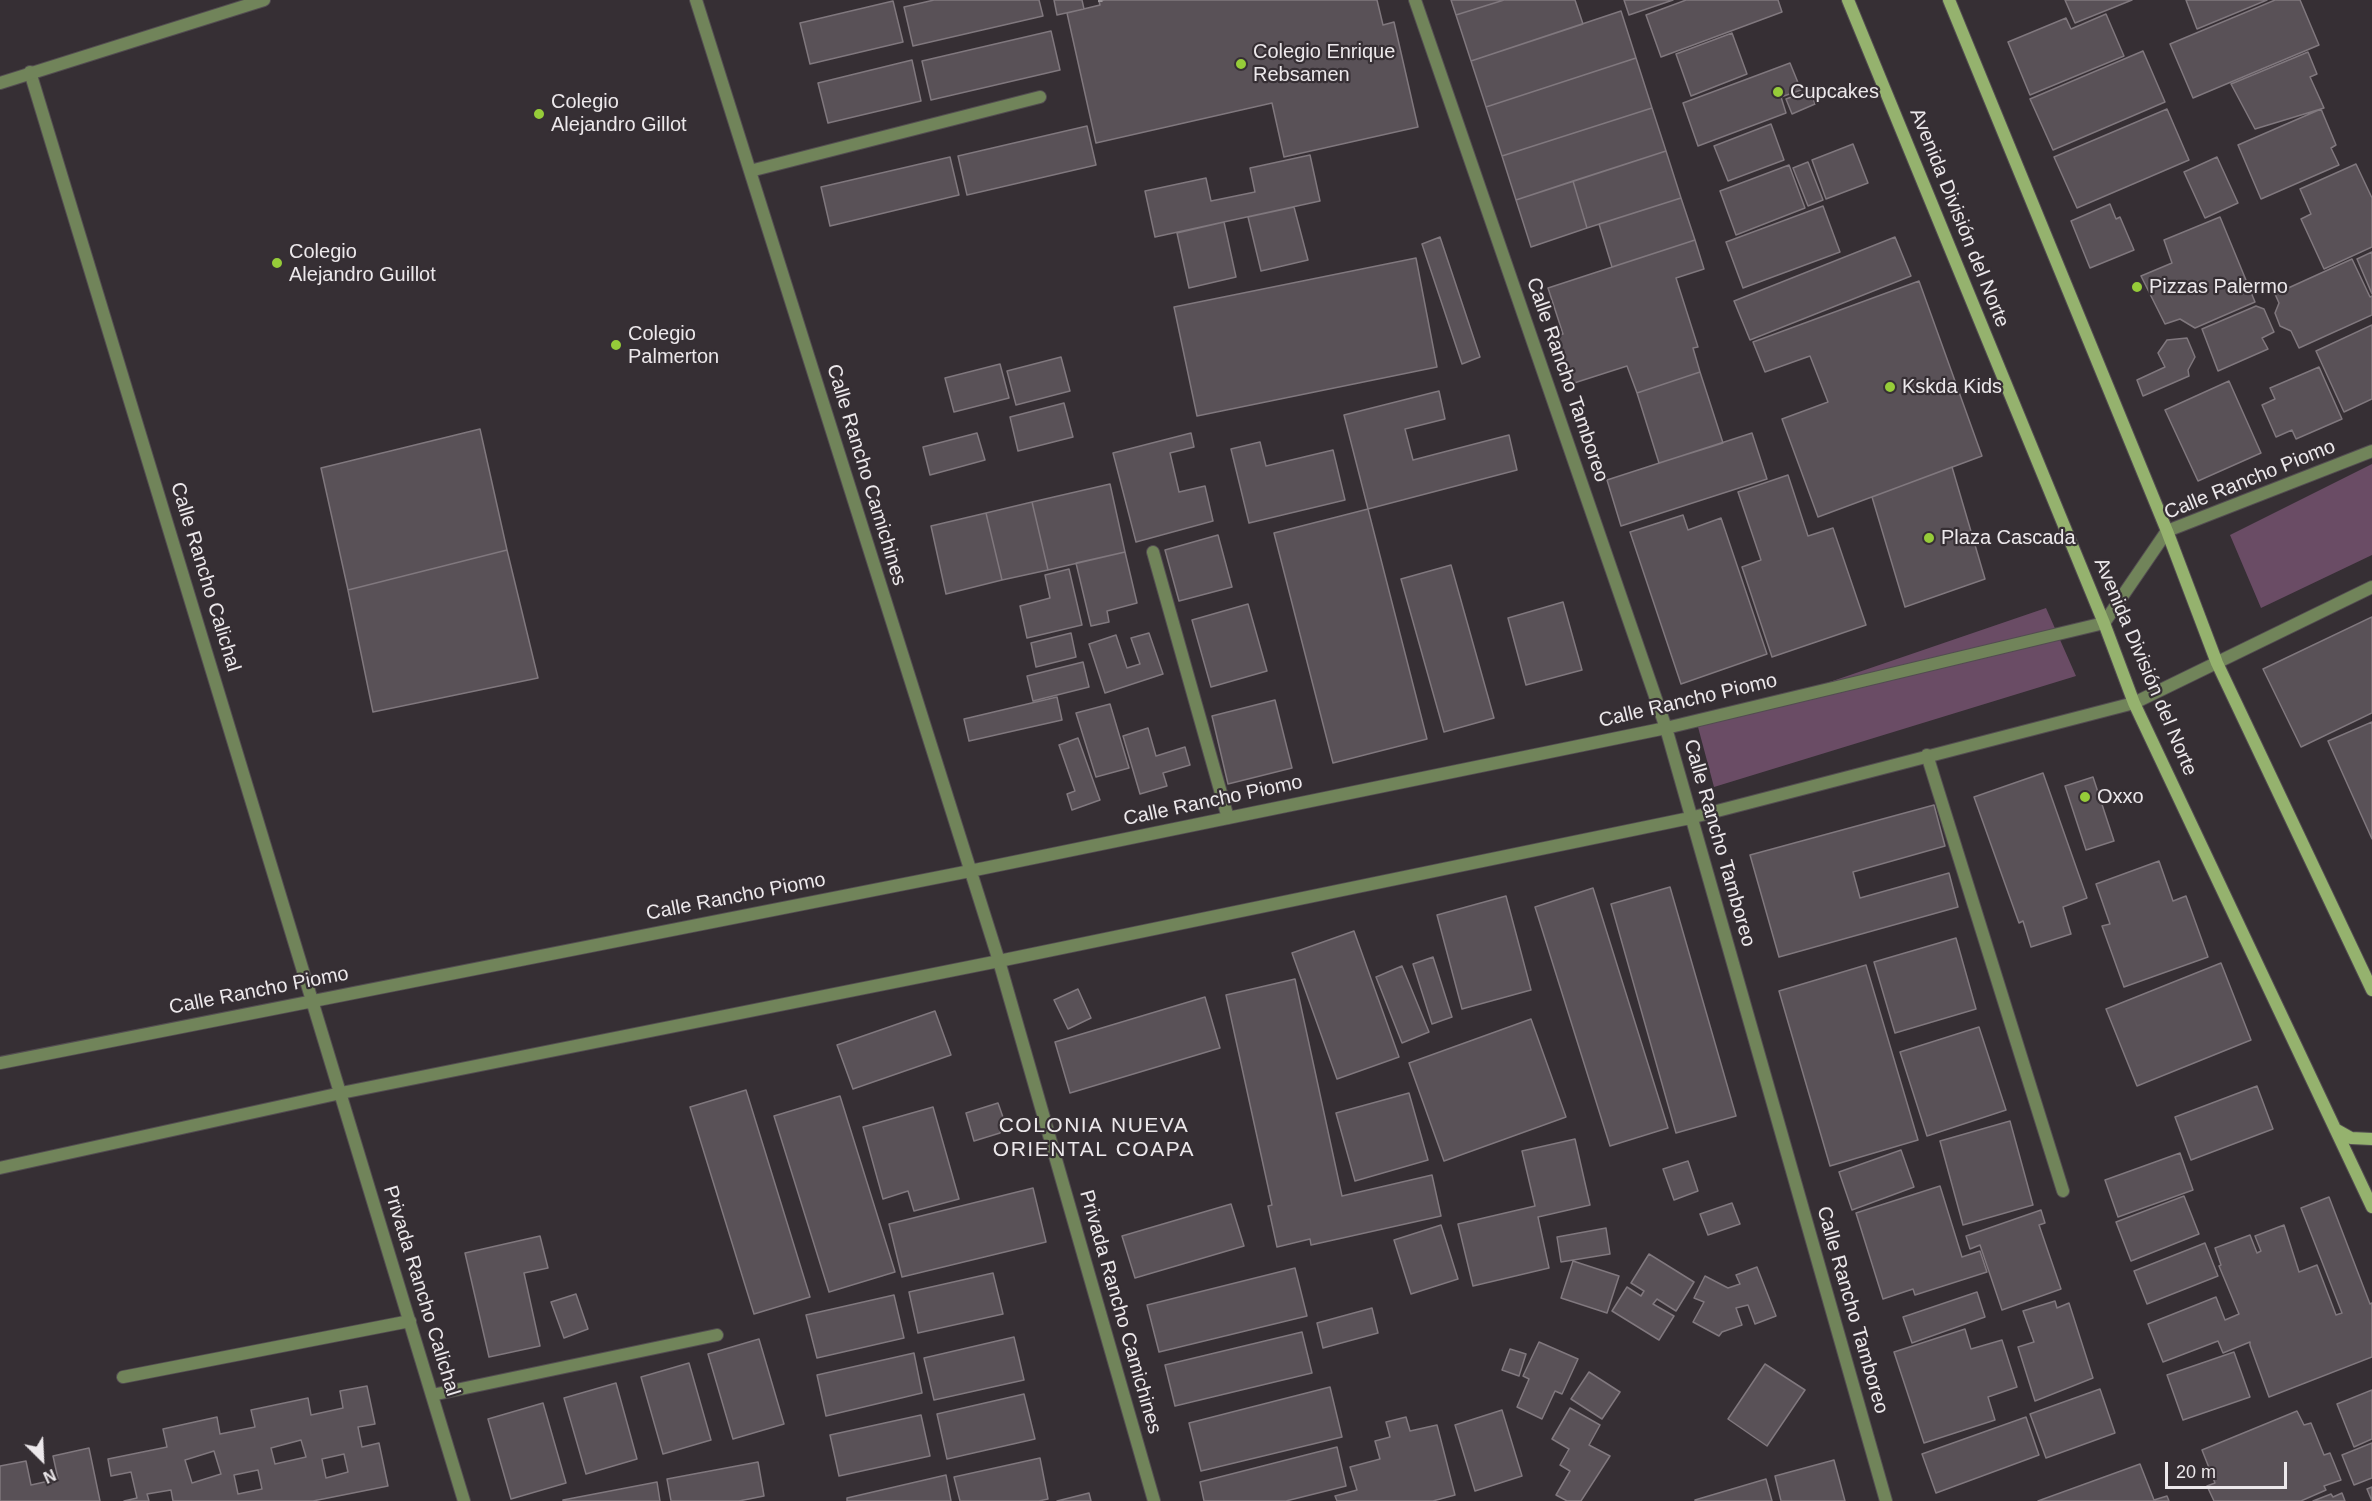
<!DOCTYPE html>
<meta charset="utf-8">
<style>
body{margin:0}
#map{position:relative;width:2372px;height:1501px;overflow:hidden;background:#362f34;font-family:Arial,sans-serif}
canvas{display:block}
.north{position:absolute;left:12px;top:1429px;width:60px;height:60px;-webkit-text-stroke:4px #362f34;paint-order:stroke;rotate:156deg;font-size:16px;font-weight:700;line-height:24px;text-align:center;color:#ece8eb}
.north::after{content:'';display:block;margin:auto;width:21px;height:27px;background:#ece8eb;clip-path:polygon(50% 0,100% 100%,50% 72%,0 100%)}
.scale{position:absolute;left:2165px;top:1462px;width:122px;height:27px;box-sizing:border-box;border:3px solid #ece8eb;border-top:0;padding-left:8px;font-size:18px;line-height:21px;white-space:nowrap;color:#ece8eb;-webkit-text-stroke:4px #362f34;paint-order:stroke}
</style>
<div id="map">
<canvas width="2372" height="1501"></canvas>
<div class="north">N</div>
<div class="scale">20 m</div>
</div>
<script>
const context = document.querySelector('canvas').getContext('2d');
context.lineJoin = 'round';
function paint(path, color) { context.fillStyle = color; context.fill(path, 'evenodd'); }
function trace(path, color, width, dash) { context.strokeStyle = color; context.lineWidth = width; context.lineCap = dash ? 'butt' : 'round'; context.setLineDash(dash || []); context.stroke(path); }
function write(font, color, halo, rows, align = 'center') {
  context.font = font + ' Arial,sans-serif'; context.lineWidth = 4.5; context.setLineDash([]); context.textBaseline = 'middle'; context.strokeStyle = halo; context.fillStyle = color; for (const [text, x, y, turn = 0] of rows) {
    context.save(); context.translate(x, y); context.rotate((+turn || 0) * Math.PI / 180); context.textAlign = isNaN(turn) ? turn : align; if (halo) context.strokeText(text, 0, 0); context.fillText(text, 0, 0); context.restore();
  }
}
paint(new Path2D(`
 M2372,464V555L2261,608L2230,535Z
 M2046,608L2076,676L1714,787L1698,727Z`), '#6a4c65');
const building = new Path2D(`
 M934,0H1039L1043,16L913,46L904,7Z
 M1054,0H1082L1084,9L1057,15Z
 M1105,0H1377L1383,25L1394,22L1418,127L1284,157L1272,103L1096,143L1067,13L1100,5L1099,1Z
 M1451,0H1504L1456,15Z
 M1504,0H1575L1583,24L1471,61L1456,15Z
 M1624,0H1673L1629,15Z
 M1686,0H1778L1782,12L1661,57L1646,15Z
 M2065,0H2132L2075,23Z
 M2186,0H2267L2197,29Z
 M2275,0H2300L2319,45L2193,98L2170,44Z
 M893,1L903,42L810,64L800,23Z
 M1621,11L1636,58L1486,107L1471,61Z
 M2106,14L2124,56L2030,95L2008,42L2066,18L2071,29Z
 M1051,31L1060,70L931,100L922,61Z
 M1732,33L1747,74L1691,96L1676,54Z
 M2143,51L2165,102L2053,150L2030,99Z
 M2308,52L2317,74L2310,77L2324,108L2255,129L2231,84Z
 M1636,58L1652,108L1502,156L1486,107Z
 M912,60L921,101L828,123L818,83Z
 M1790,63L1801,90L1781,97L1786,113L1698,146L1683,103Z
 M1810,90L1815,104L1792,114L1786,99Z
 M1652,108L1666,151L1516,200L1502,156Z
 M2167,109L2189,160L2077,208L2054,157Z
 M2321,109L2336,145L2331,148L2339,165L2261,199L2238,145Z
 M1771,124L1784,160L1728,181L1714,146Z
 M1087,126L1096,165L967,195L958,156Z
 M1853,144L1868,183L1826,199L1812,160Z
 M1666,151L1681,198L1587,228L1573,181Z
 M1310,155L1320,201L1155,237L1145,191L1206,178L1211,201L1255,192L1250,168Z
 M950,157L959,195L830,226L821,187Z
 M2217,157L2238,203L2205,218L2184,172Z
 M1808,162L1823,200L1808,206L1793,168Z
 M2356,164L2372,198V247L2324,269L2301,219L2311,214L2300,189Z
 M1789,165L1805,208L1736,235L1720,191Z
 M1573,181L1587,228L1531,247L1516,200Z
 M1681,198L1695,240L1612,267L1599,224Z
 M2110,204L2116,219L2120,217L2134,250L2090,268L2071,221Z
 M1823,206L1840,252L1743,288L1726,242Z
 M1294,207L1308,260L1261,271L1248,217Z
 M2220,217L2255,302L2195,328L2180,319L2165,324L2141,276L2172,263L2164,240Z
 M1224,222L1236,277L1189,288L1177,233Z
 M1440,237L1480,357L1462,364L1422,244Z
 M1895,237L1911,276L1750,340L1734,301Z
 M1695,240L1704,269L1676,278L1698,347L1693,348L1700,372L1637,393L1627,366L1571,384L1556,336L1563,334L1548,288Z
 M2372,252V294L2357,259Z
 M1416,258L1437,367L1197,416L1174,307Z
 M2352,259L2370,297L2372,296V315L2299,348L2291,331L2280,326L2275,313L2279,303L2275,294Z
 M1919,281L1982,456L1818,517L1782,419L1828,402L1810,356L1765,372L1753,342Z
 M2256,306L2264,309L2274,332L2262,338L2268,349L2218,371L2202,329Z
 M2372,325V399L2344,412L2316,351Z
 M2187,338L2195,357L2188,370L2189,376L2143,396L2137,380L2165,367L2158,353L2167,340Z
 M1061,357L1070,391L1016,405L1007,371Z
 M1000,364L1009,398L954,412L945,378Z
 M2319,367L2342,419L2296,439L2292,430L2276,437L2262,405L2275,399L2270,388Z
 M1700,372L1723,443L1659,463L1637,393Z
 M2229,381L2261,453L2198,481L2165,410Z
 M1439,391L1445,419L1405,429L1413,460L1509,435L1517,470L1368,509L1344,415Z
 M1064,403L1073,437L1018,451L1010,417Z
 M480,429L507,550L348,590L321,468Z
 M977,433L985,460L930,475L923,447Z
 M1191,433L1194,447L1170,453L1179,492L1205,486L1213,521L1136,542L1113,453Z
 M1752,433L1767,479L1621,526L1607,480Z
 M1260,442L1266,466L1333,450L1345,500L1249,523L1231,449Z
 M1952,467L1985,579L1905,607L1872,497Z
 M1788,475L1808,536L1833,528L1866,625L1772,657L1742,567L1761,560L1738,492Z
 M1110,484L1125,552L1048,570L1032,502Z
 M1032,502L1048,570L1002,580L986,513Z
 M1368,509L1427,739L1333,763L1274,533Z
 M986,513L1002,580L946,594L931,526Z
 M1683,515L1688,530L1721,518L1767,654L1681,684L1630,532Z
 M1218,535L1232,587L1179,601L1165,550Z
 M507,550L538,678L373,712L348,590Z
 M1125,552L1137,603L1107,611L1109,622L1091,626L1076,563Z
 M1451,565L1494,718L1444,732L1401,579Z
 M1069,569L1082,625L1027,638L1020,606L1050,598L1045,575Z
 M1563,602L1582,670L1526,685L1508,618Z
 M1248,604L1267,671L1211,687L1192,620Z
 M2372,617V713L2301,747L2263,669Z
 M1071,633L1076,657L1036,667L1031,643Z
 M1149,633L1163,674L1105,693L1089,644L1116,635L1127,668L1140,664L1131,638Z
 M1083,662L1089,687L1033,701L1027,676Z
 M1057,697L1062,720L969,741L964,719Z
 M1275,700L1292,768L1228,784L1212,716Z
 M1110,704L1129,768L1096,777L1076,713Z
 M2372,722V839L2328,741Z
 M1148,728L1156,756L1185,747L1190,765L1163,773L1167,786L1140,794L1123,736Z
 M1078,738L1100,800L1072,810L1067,794L1075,791L1059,745Z
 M2043,773L2087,898L2063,907L2071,934L2031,947L2023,921L2019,923L1974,797Z
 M2093,777L2114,841L2086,850L2065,786Z
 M1934,805L1945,846L1853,872L1860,898L1949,873L1958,907L1779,957L1750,855Z
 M2159,861L2173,901L2186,896L2208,957L2124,987L2102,926L2110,924L2096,884Z
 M1670,887L1736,1116L1676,1133L1611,904Z
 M1593,888L1668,1128L1610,1146L1535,907Z
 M1506,896L1531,990L1462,1009L1437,915Z
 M1354,931L1399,1057L1337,1079L1292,953Z
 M1956,938L1976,1009L1895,1033L1874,962Z
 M1433,957L1452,1017L1432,1024L1413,964Z
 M2221,963L2251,1040L2137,1086L2106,1009Z
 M1866,965L1918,1140L1830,1166L1779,991Z
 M1402,966L1429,1032L1402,1043L1376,977Z
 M1295,979L1342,1196L1432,1175L1441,1216L1311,1245L1310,1239L1277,1247L1268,1206L1272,1205L1226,995Z
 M1078,989L1091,1018L1068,1029L1054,1000Z
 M1205,997L1220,1048L1070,1093L1055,1042Z
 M935,1011L951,1055L853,1089L837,1045Z
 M1531,1019L1566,1117L1444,1161L1409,1063Z
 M1979,1027L2006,1110L1927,1136L1900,1052Z
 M2257,1086L2273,1129L2191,1160L2175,1117Z
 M746,1090L810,1297L754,1314L690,1107Z
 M1409,1093L1428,1160L1355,1181L1336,1113Z
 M840,1096L895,1272L829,1292L774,1116Z
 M998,1103L1004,1120L1000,1133L974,1141L966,1113Z
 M933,1107L959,1199L914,1211L908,1191L883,1199L863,1127Z
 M2010,1121L2033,1205L1963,1225L1940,1141Z
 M1575,1139L1590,1205L1538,1217L1549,1268L1473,1286L1458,1224L1535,1206L1522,1151Z
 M1901,1150L1914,1187L1852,1210L1839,1172Z
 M2180,1153L2193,1190L2118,1217L2105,1180Z
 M1688,1161L1698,1191L1674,1200L1663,1169Z
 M1940,1186L1962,1257L1980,1251L1987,1272L1915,1295L1913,1289L1883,1299L1856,1213Z
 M1033,1188L1046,1242L902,1277L889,1224Z
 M2184,1196L2199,1234L2131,1261L2116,1222Z
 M2329,1197L2370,1304L2372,1303V1357L2269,1397L2250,1345V1342L2223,1353L2218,1341L2163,1362L2148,1324L2216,1297L2225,1320L2239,1314L2219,1266L2221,1265L2215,1248L2250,1235L2257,1253L2261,1251L2255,1236L2284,1225L2299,1272L2317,1265L2336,1315L2342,1313L2301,1208Z
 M1732,1203L1740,1224L1708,1235L1700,1214Z
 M1231,1204L1244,1246L1135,1278L1122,1236Z
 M2041,1210L2045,1223L2039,1225L2061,1289L2002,1310L1980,1245L1970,1249L1966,1236Z
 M1441,1225L1458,1279L1411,1294L1394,1240Z
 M1606,1228L1610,1254L1561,1262L1557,1237Z
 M540,1236L548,1268L524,1273L540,1346L489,1357L465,1253Z
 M2205,1243L2218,1276L2147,1304L2134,1271Z
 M1649,1254L1694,1282L1676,1311L1657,1299L1653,1304L1674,1316L1659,1340L1612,1311L1627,1287L1641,1296L1644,1291L1631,1283Z
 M1573,1261L1619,1276L1607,1313L1561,1298Z
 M1757,1267L1776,1316L1755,1324L1748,1305L1736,1308L1742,1325L1722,1332L1719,1336L1693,1322L1704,1302L1694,1298L1705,1276L1728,1288L1740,1284L1736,1275Z
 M1295,1268L1307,1316L1159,1352L1147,1305Z
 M993,1273L1003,1314L918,1333L909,1292Z
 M1977,1292L1985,1317L1912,1343L1903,1317Z
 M576,1294L588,1329L564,1338L551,1302Z
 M894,1295L904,1338L817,1358L806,1315Z
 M2055,1301L2057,1308L2069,1303L2093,1378L2035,1401L2018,1347L2034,1342L2023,1311Z
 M1372,1308L1378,1333L1323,1348L1317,1323Z
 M1965,1329L1971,1349L2002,1340L2017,1387L1988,1397L1995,1420L1924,1443L1894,1352Z
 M1302,1332L1312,1373L1175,1406L1165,1365Z
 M1014,1337L1024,1380L934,1400L924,1358Z
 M759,1339L784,1424L733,1439L708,1354Z
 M1539,1342L1578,1359L1562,1394L1555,1391L1542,1419L1517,1407L1529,1379L1523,1376Z
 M1510,1349L1526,1354L1519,1376L1502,1370Z
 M2234,1352L2250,1397L2183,1420L2167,1375Z
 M914,1353L922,1393L826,1416L817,1375Z
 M689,1363L711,1440L663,1454L641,1377Z
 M1765,1364L1805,1390L1767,1446L1728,1419Z
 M1589,1372L1620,1392L1602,1419L1571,1399Z
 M616,1383L637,1459L586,1474L564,1398Z
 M367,1386L375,1424L358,1427L362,1447L379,1443L388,1486L313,1501H173L171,1490L147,1494L149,1501H124L137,1498L131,1472L111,1476L108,1459L167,1447L163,1429L217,1417L220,1434L255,1427L251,1410L308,1398L311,1415L343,1408L340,1391ZM301,1440L306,1457L275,1464L271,1448ZM214,1451L221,1474L192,1483L185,1460ZM344,1454L348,1472L326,1478L322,1459ZM258,1470L262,1489L238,1494L234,1475Z
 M1330,1387L1342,1437L1201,1471L1189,1423Z
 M2100,1389L2115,1433L2046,1458L2030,1414Z
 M2372,1390V1439L2354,1447L2337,1404Z
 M1024,1394L1035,1439L947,1459L937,1414Z
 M543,1403L566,1483L511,1499L488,1419Z
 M1570,1408L1600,1425L1589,1445L1610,1456L1581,1501H1567L1556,1495L1570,1471L1560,1465L1569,1449L1552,1439Z
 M1502,1410L1522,1476L1475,1491L1455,1425Z
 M2297,1411L2304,1425L2311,1423L2324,1455L2330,1453L2341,1480L2324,1486L2326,1490L2301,1501H2214L2207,1486L2215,1483L2202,1450Z
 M921,1415L930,1456L839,1476L830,1435Z
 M1406,1417L1410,1431L1437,1425L1455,1495L1433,1501H1337L1335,1496L1357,1490L1350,1467L1380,1459L1375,1441L1390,1437L1386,1422Z
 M2026,1417L2039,1455L1936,1493L1922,1454Z
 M2372,1443V1478L2354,1485L2342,1455Z
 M1337,1447L1346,1486L1286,1501H1204L1200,1482Z
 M89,1448L100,1501H0V1466L26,1461L31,1485L58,1479L53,1456Z
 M1040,1458L1048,1499L1039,1501H960L954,1477Z
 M1834,1460L1845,1501H1781L1775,1476Z
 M758,1462L764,1496L739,1501H671L667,1479Z
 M2140,1464L2154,1500L2167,1496L2169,1501H2038Z
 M946,1475L951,1501H847V1498Z
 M1766,1479L1772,1501H1695V1500Z
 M657,1482L660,1501H563V1500Z
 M2372,1487V1501L2367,1489Z
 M1089,1493L1091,1501H1057Z
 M2342,1493L2345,1501H2313L2331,1494L2333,1497Z`);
paint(building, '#595157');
trace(building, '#80787e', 1.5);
const minor = new Path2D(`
 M696,0L999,961L1154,1501
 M1415,0L1666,728L1886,1501
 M30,72L464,1501
 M750,171L1040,97
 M1153,552L1228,818
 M1927,755L2063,1191
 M0,1063L970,871L1666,728L2104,623L2167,531L2372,451
 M0,1168L341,1093L999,961L1690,818L2134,703L2372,587
 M123,1377L410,1321
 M432,1395L717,1335`);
const tertiary = new Path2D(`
 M0,83L264,0`);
const secondary = new Path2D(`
 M1848,0L2104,623L2134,703L2372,1207
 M1949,0L2167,531L2217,663L2372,990
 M2335,1129L2351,1138L2372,1139`);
trace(minor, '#534d51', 14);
trace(tertiary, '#534d51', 14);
trace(secondary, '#534d51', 14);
trace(new Path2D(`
 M1098,0H1105`), '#989296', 4, [4.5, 3]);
trace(minor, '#71845a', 12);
trace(tertiary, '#71845a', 12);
trace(secondary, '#95b26e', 12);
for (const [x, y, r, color] of [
 [1241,64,6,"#96cc39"],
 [1778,92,6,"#96cc39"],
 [539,114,6,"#96cc39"],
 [277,263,6,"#96cc39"],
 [2137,287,6,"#96cc39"],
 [616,345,6,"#96cc39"],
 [1890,387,6,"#96cc39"],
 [1929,538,6,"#96cc39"],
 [2085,797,6,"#96cc39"]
]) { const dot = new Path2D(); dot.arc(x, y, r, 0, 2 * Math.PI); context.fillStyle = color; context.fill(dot); trace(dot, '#362f34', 2); }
write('20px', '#ece8eb', '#362f34', [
 ["Colegio Enrique",1253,52],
 ["Rebsamen",1253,75],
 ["Cupcakes",1790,92],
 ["Colegio",551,102],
 ["Alejandro Gillot",551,125],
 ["Colegio",289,252],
 ["Alejandro Guillot",289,275],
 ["Pizzas Palermo",2149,287],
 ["Colegio",628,334],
 ["Palmerton",628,357],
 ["Kskda Kids",1902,387],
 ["Plaza Cascada",1941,538],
 ["Oxxo",2097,797]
], 'left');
write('20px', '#ece8eb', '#362f34', [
 ["Avenida División del Norte",1959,218,68],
 ["Calle Rancho Tamboreo",1567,380,71],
 ["Calle Rancho Camichines",866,475,73],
 ["Calle Rancho Piomo",2250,480,-22],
 ["Calle Rancho Calichal",205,577,73],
 ["Avenida División del Norte",2145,667,67],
 ["Calle Rancho Piomo",1688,701,-13],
 ["Calle Rancho Piomo",1213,801,-12],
 ["Calle Rancho Tamboreo",1719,843,74],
 ["Calle Rancho Piomo",736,897,-11],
 ["Calle Rancho Piomo",259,991,-11],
 ["Privada Rancho Calichal",421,1291,73],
 ["Calle Rancho Tamboreo",1852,1310,74],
 ["Privada Rancho Camichines",1120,1312,74]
]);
context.letterSpacing = '1.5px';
write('21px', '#ece8eb', '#362f34', [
 ["COLONIA NUEVA",1094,1126],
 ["ORIENTAL COAPA",1094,1150]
]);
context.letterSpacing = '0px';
</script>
